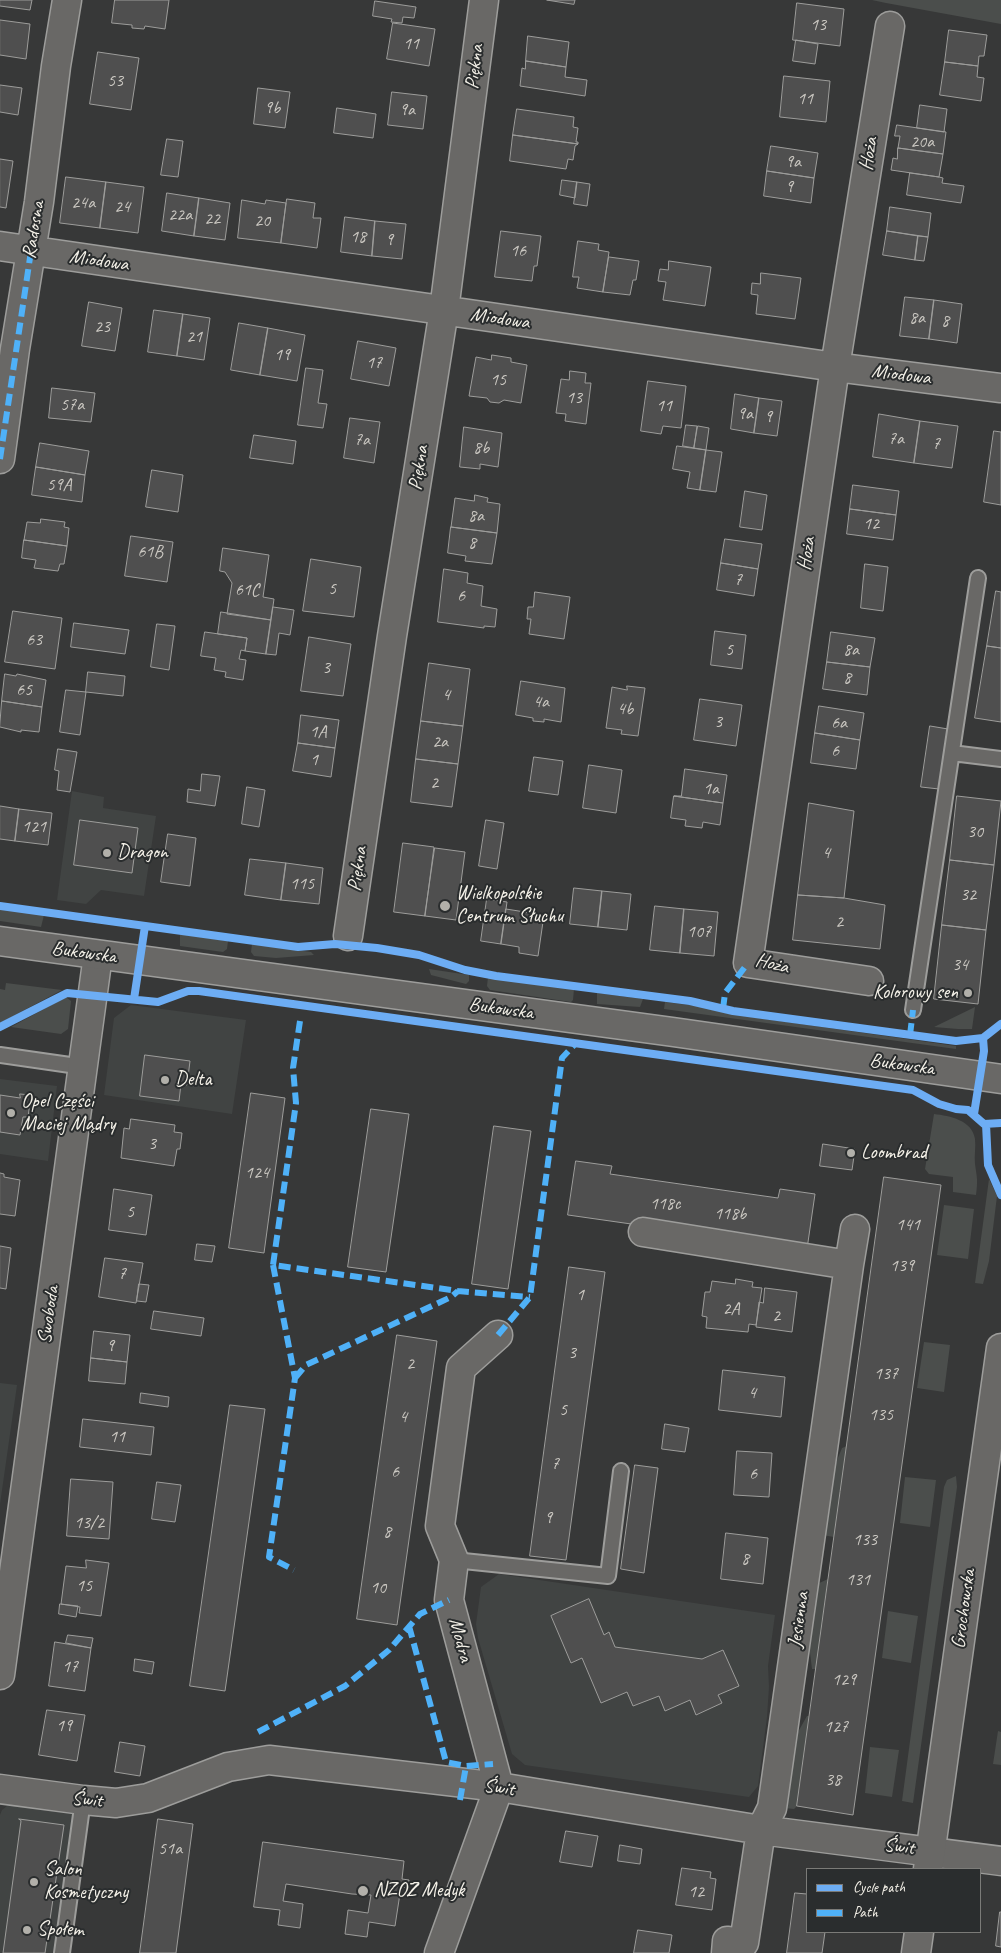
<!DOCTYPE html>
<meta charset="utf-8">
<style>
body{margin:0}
#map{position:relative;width:1001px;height:1953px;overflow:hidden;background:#373838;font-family:Caveat,sans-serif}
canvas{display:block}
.legend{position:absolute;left:806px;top:1868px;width:175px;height:65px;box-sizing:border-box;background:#2a2d2e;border:1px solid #7b7b78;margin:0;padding:6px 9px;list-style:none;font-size:15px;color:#f4f1e8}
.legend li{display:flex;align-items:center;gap:10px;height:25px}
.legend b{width:25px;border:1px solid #7b7b78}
</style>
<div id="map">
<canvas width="1001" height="1953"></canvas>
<ul class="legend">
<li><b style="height:6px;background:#6dadf4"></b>Cycle path</li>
<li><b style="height:6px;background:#4fb1f8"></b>Path</li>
</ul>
</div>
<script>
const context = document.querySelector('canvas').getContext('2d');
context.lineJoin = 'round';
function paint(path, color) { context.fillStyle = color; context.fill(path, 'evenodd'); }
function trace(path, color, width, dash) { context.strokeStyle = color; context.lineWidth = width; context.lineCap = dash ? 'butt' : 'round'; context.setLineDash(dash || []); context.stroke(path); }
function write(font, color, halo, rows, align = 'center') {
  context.font = font + ' Caveat,sans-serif'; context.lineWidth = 4; context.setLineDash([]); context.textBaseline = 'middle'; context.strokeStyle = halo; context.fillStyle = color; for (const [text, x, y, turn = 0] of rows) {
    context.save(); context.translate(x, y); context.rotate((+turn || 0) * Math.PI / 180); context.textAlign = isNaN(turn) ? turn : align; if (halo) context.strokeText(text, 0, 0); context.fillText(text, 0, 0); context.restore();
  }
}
paint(new Path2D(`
 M72,791L104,797L103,808L156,816L144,896L101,890L86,904L57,900Z
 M131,1005L246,1020L232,1114L104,1095L114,1018Z
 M0,1079L57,1086L48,1161L0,1154Z
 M0,1383L17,1385L0,1504Z
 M499,1574L775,1615L768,1666L769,1687L767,1717L758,1786L749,1797L525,1765L512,1754L478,1638L476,1624L481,1587Z
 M12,1802L76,1809L56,1953H0V1815L2,1810Z`), '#414443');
paint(new Path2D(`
 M872,0H1001V24L886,3Z
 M0,909L44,915L41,927L0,921Z
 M180,934L228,941L227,949L223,952L180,946Z
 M252,944L311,952L314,955L276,958L254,956L251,952Z
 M429,969L469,975V981L466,984L431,975Z
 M488,977L574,989L573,1000L571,1002L490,990L487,986Z
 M6,983L62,990L0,1023V989L5,990Z
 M597,993L643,999L640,1007L597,1004Z
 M66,997L71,1001L68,1029L61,1034L11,1027Z
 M665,1002L697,1006L730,1014L956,1046V1049L664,1009Z
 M975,1007L972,1029H958L934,1027Z
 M934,1114C950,1116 972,1120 975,1139C976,1147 974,1156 975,1164C977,1178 978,1180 976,1195L953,1192V1177L929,1174L925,1169Z
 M989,1179L997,1196L989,1261L983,1284L975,1283Z
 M944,1205L974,1209L968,1259L937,1255Z
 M924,1342L950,1345L944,1392L917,1388Z
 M847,1446L834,1537L822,1535L829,1480L842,1448Z
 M956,1476L957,1487L913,1803L902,1801L944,1487L947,1480Z
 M905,1477L936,1480L930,1527L900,1523Z
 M828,1579L816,1669H812L808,1636L815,1585Z
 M888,1611L918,1616L911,1663L882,1658Z
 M807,1716H809L797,1806L794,1809L784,1808L794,1739Z
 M998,1731L1001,1732V1765L993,1764Z
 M870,1747L899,1750L892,1797L865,1793Z`), '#4b4e4c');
const building = new Path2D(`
 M0,0H32L30,10L0,6Z
 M115,0H169L165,29L145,26L144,29L132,28V25L112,23Z
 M547,0H575L574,4Z
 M375,1L416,7L414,18L403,17L402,23L391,22L392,19L373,16Z
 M797,3L844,9L840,46L793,40Z
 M0,20L30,24L26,59L0,55Z
 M393,23L435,29L429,66L387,59Z
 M949,30L987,35L984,56H979L978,66L945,62Z
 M528,36L569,42L566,67L526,61Z
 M796,40L818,44L815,64L793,61Z
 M98,52L139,58L131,110L90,104Z
 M526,61L566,67L565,77L587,80L585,96L520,86L522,68L525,69Z
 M945,62L978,66L977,77L984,78L981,101L940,95Z
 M784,76L830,81L826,122L780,117Z
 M0,85L22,88L18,115L0,112Z
 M258,88L290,92L285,128L254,124Z
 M392,92L427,96L423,129L388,125Z
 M920,105L947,109L944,132L917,128Z
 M337,108L376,114L373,138L334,133Z
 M517,109L574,117L573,127L578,128L576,142H578V144L513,135Z
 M897,125L946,132L943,154L898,148L900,136H895Z
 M513,135L578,144L575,146L573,160L568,159L566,169L510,161Z
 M167,139L183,141L178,177L161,175Z
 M771,146L818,153L814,178L767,171Z
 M898,148L943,154L939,177L891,170L893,158L897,159Z
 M0,159L13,161L6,208L0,207Z
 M767,171L814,178L811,203L764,196Z
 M910,173L939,177L943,178L942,183L964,186L961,203L907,195Z
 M66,177L106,182L100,228L60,223Z
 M562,180L577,182L575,198L560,195Z
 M106,182L144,187L138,233L100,228Z
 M577,182L590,184L587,206L574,204Z
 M167,193L199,198L194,236L162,231Z
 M199,198L230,203L225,240L194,236Z
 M287,199L315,203L313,218H321L317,248L281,243Z
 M242,200L265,204L266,200L286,203L281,243L238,238Z
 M890,207L931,213L928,237L887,231Z
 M345,217L375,221L372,256L341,252Z
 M375,221L406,224L402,259L372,256Z
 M501,231L541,236L537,266H534L532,281L495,277Z
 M887,231L918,236L915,260L883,255Z
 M918,236L928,237L924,261L915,260Z
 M578,241L599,244L598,250L609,252L603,292L577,288L579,277H573Z
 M609,257L639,261L636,280H633L630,295L603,292Z
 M669,261L711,267L705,306L663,300L666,282L658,281L660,269L668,270Z
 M761,273L801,278L795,319L756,314L758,295L751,294L752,283L760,284Z
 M905,297L934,300L929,339L900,336Z
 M934,300L962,304L957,343L929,339Z
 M89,302L122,308L115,351L82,346Z
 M154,310L183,314L177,356L148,352Z
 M183,314L210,318L204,360L177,356Z
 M239,323L268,328L260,375L231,370Z
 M268,328L305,335L297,381L260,375Z
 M358,341L396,348L389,386L351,379Z
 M492,355L511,358V362L527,365L521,403L504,400L499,403L490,402L487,398L469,396L476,357L491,360Z
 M306,368L323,370L318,403L327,404L323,428L298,425Z
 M570,371L586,373L585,383H591L586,424L565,421L566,414L556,413L561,379L569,380Z
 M648,381L686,386L681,428L663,426L661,434L641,431Z
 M52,388L95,393L91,422L49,418Z
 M735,394L759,398L754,433L731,429Z
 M759,398L782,401L777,436L754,433Z
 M879,414L920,421L914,463L873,457Z
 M350,418L380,422L374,463L344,458Z
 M920,421L958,426L952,468L914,463Z
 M686,425L697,426L694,448L683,446Z
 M698,426L709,428L706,450L694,448Z
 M464,427L502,433L498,467L480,464V469L460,467Z
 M994,431L1001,432V505L984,502Z
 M254,435L296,441L293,464L250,458Z
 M40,443L89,451L85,475L36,467Z
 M677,446L706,450L700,490L687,488L690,472L673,469Z
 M706,450L722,452L716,492L700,490Z
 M36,467L85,475L82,502L32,495Z
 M152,470L183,475L178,512L146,507Z
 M853,485L899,491L896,515L850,509Z
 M745,491L767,495L762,530L740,527Z
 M475,495L488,498L487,502L500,504L497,533L451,527L455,498L474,501Z
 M850,509L896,515L893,540L847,534Z
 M41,519L65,522L64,527L69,528L67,546L24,540L27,522L40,523Z
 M451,527L497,533L492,564L465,561L466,556L448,553Z
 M131,536L173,542L167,582L125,576Z
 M725,539L762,544L758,569L721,563Z
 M24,540L67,546L64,564H60L58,571L34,568L36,560L22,558Z
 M223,548L269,555L263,597L274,599L271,620L227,614L232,583L225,572L220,571Z
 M311,559L361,567L354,617L303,611Z
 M721,563L758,569L754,596L717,590Z
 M865,564L888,567L883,611L861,608Z
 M444,569L468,573L467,583L483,586L481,606L497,609L495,627L484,626V628L438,622Z
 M996,591L1001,592V648L987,646Z
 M535,592L570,597L564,639L529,634L531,619H527L528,607H533Z
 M273,607L294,610L290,635L279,633L276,655L266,654Z
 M13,611L62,618L55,669L5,662Z
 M221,612L271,620L266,654L245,651L247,638L218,634Z
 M74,623L129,630L125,654L71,647Z
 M157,624L175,626L169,670L151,667Z
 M715,631L746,635L742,669L711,665Z
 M205,632L247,638L245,651L241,650L239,659L246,660L243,680L225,677L226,672L214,670L216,658L201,656Z
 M831,632L875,638L870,667L827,662Z
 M309,637L351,644L343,696L301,691Z
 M987,646L1001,648V722L975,718Z
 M827,662L870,667L867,695L823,689Z
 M429,663L470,669L463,726L421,721Z
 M88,672L125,676L123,696L86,692Z
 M5,674L16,676L17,674L46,680L42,707L2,701Z
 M521,681L565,688L561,722L544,719V722L533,721V718L516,715Z
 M627,686L645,688L638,736L621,734L622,730L606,728L612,687L627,690Z
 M66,690L86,692L80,735L60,732Z
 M700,699L742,705L736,746L694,740Z
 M2,701L42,707L39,732L21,730V732L0,727Z
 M819,706L864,713L860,740L815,733Z
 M301,715L339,720L335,748L298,743Z
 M421,721L463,726L458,764L416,759Z
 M930,726L948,729L939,789L921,787Z
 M815,733L860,740L856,769L811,763Z
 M298,743L335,748L331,777L293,771Z
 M58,749L77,752L70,792L57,790L59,771L55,770Z
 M534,757L563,761L558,795L529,791Z
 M416,759L458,764L452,807L411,802Z
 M589,765L622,770L616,813L583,808Z
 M685,769L727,775L723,803L674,796H681Z
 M202,774L220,776L215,806L187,802L188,789L200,791Z
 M247,787L265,790L259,827L242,824Z
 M674,796L723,803L720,825L703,822L702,828L685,826L686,820L671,818Z
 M957,796L1001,801L994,865L950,860Z
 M809,803L854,811L844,898L798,895Z
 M0,806L19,809L15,841L0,839Z
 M19,809L52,813L48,845L15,841Z
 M80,820L138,828L132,873L74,865Z
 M486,820L504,823L497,869L479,866Z
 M168,834L196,838L190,886L161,882Z
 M403,843L434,847L425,916L394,912Z
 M435,848L465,852L456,920L425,916Z
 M250,859L286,863L281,900L245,895Z
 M950,860L994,865L986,930L942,925Z
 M286,863L323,868L319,904L281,900Z
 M574,888L602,891L598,927L570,924Z
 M602,891L631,894L627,930L598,927Z
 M798,895L844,898L885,905L880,949L793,940Z
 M487,899L507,902L501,944L481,941Z
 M655,906L684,909L680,953L650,950Z
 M506,909L544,915L538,956L519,953V947L501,944Z
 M684,909L718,912L714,956L680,953Z
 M942,925L986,930L978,1004L934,999Z
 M145,1055L190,1061L187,1085L181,1084L179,1101L140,1096Z
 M251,1093L285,1098L264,1253L229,1248Z
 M20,1094L31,1095L28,1117H23L20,1135L0,1132V1095L20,1098Z
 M371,1109L409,1114L386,1272L348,1267Z
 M131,1119L175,1125L174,1132L182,1133L180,1149H177L174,1166L121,1158L124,1128L129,1129Z
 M494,1126L531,1131L508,1289L472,1284Z
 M823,1144L855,1149L852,1170L820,1166Z
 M576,1161L612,1166L610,1174L778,1198L780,1189L815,1194L807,1249L568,1215Z
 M0,1173L4,1174V1177L20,1180L15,1216L0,1214Z
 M884,1177L941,1185L853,1815L797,1806Z
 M114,1189L152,1195L146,1235L109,1230Z
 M197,1244L215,1246L212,1262L195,1260Z
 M0,1246L11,1248L6,1289L0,1288Z
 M105,1258L143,1263L136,1303L99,1297Z
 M569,1267L605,1272L566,1560L530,1556Z
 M736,1279L753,1282L752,1287L762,1288L756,1325L749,1324L748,1332L706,1328L707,1317L702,1316L705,1292H710L712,1281L735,1284Z
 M139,1284L149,1285L146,1302L137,1301Z
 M765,1288L797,1292L792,1332L756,1327L759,1302L763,1303Z
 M154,1311L204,1318L201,1336L151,1329Z
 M94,1331L130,1335L127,1362L91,1358Z
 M397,1335L437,1341L397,1625L357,1619Z
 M91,1358L127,1362L125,1384L89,1381Z
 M723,1370L785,1377L781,1417L719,1410Z
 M141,1393L169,1397L168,1407L140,1403Z
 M230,1405L265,1409L225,1691L190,1686Z
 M83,1419L154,1427L151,1455L80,1447Z
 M665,1424L689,1428L685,1452L662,1449Z
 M737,1451L772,1453L769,1497L734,1495Z
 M635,1465L658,1468L644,1573L621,1569Z
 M71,1479L113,1482L109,1539L67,1536Z
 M157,1482L181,1485L175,1522L152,1519Z
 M726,1533L768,1538L763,1584L721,1579Z
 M86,1560L109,1563L101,1616L79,1613L80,1607L61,1604L66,1566L86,1568Z
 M589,1599L604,1635L609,1632L615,1647L702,1659L723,1650L739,1686L718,1695L722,1703L696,1715L690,1700L665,1711L659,1696L633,1706L627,1692L601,1703L582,1658L571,1663L551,1616Z
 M60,1604L78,1606L76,1617L59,1614Z
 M68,1635L93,1638L91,1648L66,1643Z
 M55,1642L91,1648L85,1691L49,1686Z
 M135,1659L154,1662L152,1674L134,1671Z
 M47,1710L85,1715L77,1761L39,1755Z
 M120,1742L145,1746L140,1776L115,1772Z
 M19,1819L64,1825L45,1953H3L21,1821Z
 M158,1819L193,1824L176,1953H140Z
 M566,1831L598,1836L592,1867L560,1862Z
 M263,1842L404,1861L402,1879L409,1880L408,1888L401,1887L395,1926L369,1922L367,1937L345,1934L348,1910L368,1913L371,1895L352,1894L286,1884L283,1901L303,1904L300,1928L278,1925L280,1910L254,1907Z
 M620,1845L642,1849L640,1864L618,1861Z
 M682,1868L711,1872L710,1878L716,1879L712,1910L676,1905Z
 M795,1893L807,1894V1932H825L822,1953H787Z
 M1000,1912H1001V1947L996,1946Z
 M638,1930L672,1935L669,1953H634Z`);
paint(building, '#4f4f4f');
trace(building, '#9d9d9b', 1);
const lane = new Path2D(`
 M952,753L1001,759
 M913,1010L978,578
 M0,1055L84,1067
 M454,1560L608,1576L621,1471
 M62,1953L83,1800`);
const street = new Path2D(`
 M0,246L835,367L1001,388
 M0,459L15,349L39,202L56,66L67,0
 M348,936L392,636L444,310L484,0
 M869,981L748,963L835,367L890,26
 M643,1232L849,1265L772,1808L761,1830L744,1943L727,1941L726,1953
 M849,1265L855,1229
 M0,1675L98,955
 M0,1789L83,1800L116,1803L148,1798L228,1767L269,1760L499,1787L761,1830L1001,1861
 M439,1953L499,1787L449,1600L454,1560L440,1526L461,1368L498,1335`);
const secondary = new Path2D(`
 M0,941L673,1032L1001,1079
 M928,1869L1001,1348
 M916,1953L919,1932`);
trace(lane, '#9d9d9b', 18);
trace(street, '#9d9d9b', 31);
trace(secondary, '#9d9d9b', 31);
trace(lane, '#696866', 14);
trace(street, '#696866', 28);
trace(secondary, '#696866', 28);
trace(new Path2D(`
 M0,459L31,251
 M723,1009L725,993L748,963
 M300,1021L293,1068L296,1103L273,1265L458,1291L530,1297
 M910,1035L913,1010
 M273,1265L295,1378L269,1557L294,1570
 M498,1335L530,1297L562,1058L576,1043
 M295,1378L306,1365L451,1297L458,1291
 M409,1626L446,1762L466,1766L493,1764
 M258,1732L345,1686L389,1650L420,1614L449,1600
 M460,1800L466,1766`), '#4fb1f8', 6, [12, 6]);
trace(new Path2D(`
 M0,906L298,947L335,944L377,948L419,955L465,970L496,976L690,1001L733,1011L956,1041L983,1038L1001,1024
 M134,999L145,926
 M0,1027L67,993L158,1002L188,991H199L913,1090L939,1104L956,1109L968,1110L984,1124L1001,1123
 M974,1114L984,1051L983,1038
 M986,1124L988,1165L1001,1195`), '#6dadf4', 8);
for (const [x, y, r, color] of [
 [107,853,5,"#b2b0aa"],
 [445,906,6,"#b2b0aa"],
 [968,993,5,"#b2b0aa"],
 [165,1080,5,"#b2b0aa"],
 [11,1113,5,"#b2b0aa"],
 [851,1153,5,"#b2b0aa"],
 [34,1882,5,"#b2b0aa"],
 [363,1891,6,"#b2b0aa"],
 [27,1930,5,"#b2b0aa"]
]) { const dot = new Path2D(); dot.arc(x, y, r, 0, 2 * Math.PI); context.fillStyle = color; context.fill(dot); trace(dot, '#2a2d2e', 2); }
write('18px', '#cbc8c2', null, [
 ["13",818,25],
 ["11",411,44],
 ["53",115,81],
 ["11",805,99],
 ["9b",272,108],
 ["9a",407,110],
 ["20a",922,142],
 ["9a",793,162],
 ["9",789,187],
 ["24a",83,203],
 ["24",122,207],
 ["22a",180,215],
 ["22",212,219],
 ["20",262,221],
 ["18",358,237],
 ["9",389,240],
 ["16",518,251],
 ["8a",917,318],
 ["8",945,321],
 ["23",102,327],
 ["21",194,337],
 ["19",282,355],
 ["17",374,363],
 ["15",498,380],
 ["13",574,398],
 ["57a",72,405],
 ["11",664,406],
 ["9a",745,414],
 ["9",768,417],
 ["7a",896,439],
 ["7a",362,440],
 ["7",936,444],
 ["8b",481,448],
 ["59A",59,485],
 ["8a",476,516],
 ["12",871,524],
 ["8",472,543],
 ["61B",150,552],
 ["7",738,580],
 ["5",332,589],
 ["61C",247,590],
 ["6",461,596],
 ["63",34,640],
 ["5",729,650],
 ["8a",851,650],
 ["3",326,668],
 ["8",847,678],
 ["65",24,690],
 ["4",446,695],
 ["4a",541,702],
 ["4b",625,709],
 ["3",718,722],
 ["6a",839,723],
 ["1A",318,732],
 ["2a",440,742],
 ["6",835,751],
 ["1",314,760],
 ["2",434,783],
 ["1a",711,789],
 ["121",34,827],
 ["30",975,832],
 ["4",826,853],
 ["115",302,884],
 ["32",968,895],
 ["2",839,922],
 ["107",699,932],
 ["34",960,965],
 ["3",152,1144],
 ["124",257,1173],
 ["118c",665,1204],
 ["5",130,1212],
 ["118b",730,1214],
 ["141",908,1225],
 ["139",902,1266],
 ["7",122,1274],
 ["1",580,1295],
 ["2A",731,1309],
 ["2",776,1316],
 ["9",110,1346],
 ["3",572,1353],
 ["2",410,1364],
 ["137",886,1374],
 ["4",752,1393],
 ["5",563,1410],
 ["135",881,1415],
 ["4",403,1417],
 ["11",117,1437],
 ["7",555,1464],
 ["6",395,1472],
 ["6",753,1474],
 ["9",548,1518],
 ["13/2",89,1523],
 ["8",387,1532],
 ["133",865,1540],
 ["8",745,1559],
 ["131",858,1580],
 ["15",84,1586],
 ["10",378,1588],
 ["17",70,1667],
 ["129",844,1680],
 ["19",64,1726],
 ["127",836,1727],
 ["38",833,1780],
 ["51a",170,1849],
 ["12",696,1892]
]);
write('20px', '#f4f1e8', '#2a2d2e', [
 ["Piękna",475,67,-83],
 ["Hoża",869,154,-81],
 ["Radosna",34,230,-81],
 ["Miodowa",99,261,8],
 ["Miodowa",500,319,8],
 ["Miodowa",901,375,7],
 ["Piękna",419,468,-81],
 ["Hoża",807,554,-82],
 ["Piękna",358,869,-82],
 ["Bukowska",84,953,8],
 ["Hoża",772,964,14],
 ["Bukowska",501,1009,8],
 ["Bukowska",902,1065,8],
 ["Swoboda",49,1315,-82],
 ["Grochowska",964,1609,-82],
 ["Jesienna",799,1620,-82],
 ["Modra",460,1640,75],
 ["Świt",499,1788,8],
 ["Świt",87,1800,5],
 ["Świt",899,1847,7]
]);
write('20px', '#f4f1e8', '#2a2d2e', [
 ["Dragon",117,853],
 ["Wielkopolskie",456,894],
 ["Centrum Słuchu",456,917],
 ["Kolorowy sen",958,993,"right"],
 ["Delta",175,1080],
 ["Opel Części",21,1102],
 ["Maciej Mądry",21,1125],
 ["Loombrad",861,1153],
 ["Salon",44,1870],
 ["Kosmetyczny",44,1893],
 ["NZOZ Medyk",374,1891],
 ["Społem",37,1930]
], 'left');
</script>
